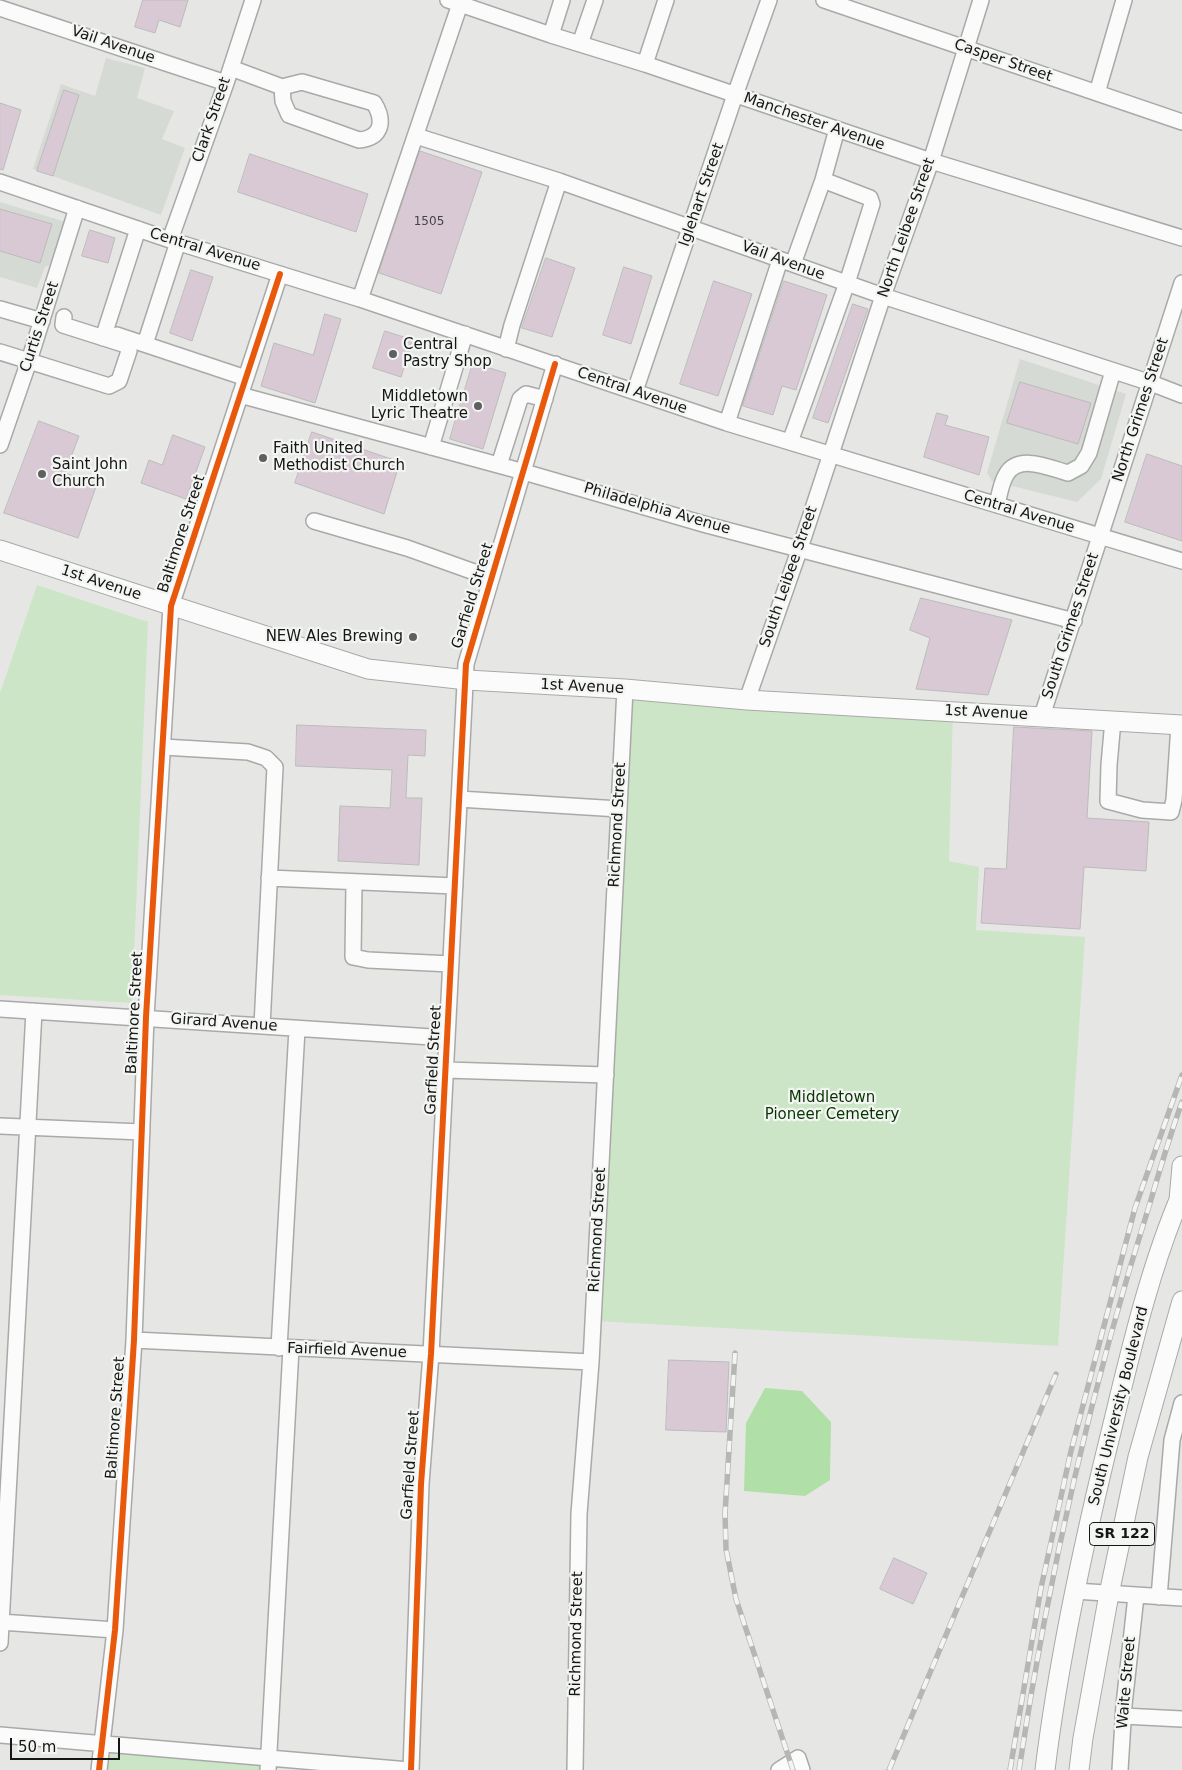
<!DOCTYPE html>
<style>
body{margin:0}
#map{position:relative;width:1182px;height:1770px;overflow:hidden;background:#e6e7e5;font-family:"DejaVu Sans",sans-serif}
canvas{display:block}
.scale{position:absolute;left:10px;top:1738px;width:110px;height:22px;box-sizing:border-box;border:2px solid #151615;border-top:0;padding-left:6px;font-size:15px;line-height:18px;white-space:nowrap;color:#151615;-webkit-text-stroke:4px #f2f5f1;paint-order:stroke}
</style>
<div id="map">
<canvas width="1182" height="1770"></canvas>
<div class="scale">50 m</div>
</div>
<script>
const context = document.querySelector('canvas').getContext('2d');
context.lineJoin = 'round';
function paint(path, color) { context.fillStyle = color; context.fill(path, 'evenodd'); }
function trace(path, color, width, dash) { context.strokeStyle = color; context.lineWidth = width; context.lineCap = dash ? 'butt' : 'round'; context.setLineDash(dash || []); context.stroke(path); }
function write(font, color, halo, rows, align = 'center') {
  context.font = font + ' "DejaVu Sans",sans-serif'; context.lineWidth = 4.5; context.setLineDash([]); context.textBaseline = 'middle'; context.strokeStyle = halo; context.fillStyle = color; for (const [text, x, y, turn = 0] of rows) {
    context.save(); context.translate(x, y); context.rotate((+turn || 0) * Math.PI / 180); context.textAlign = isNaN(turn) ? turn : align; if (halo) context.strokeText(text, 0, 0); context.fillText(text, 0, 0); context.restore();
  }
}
paint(new Path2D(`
 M106,58L145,68L137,98L174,111L162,139L185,148L161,215L33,169L61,84L95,96Z
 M0,202L66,222L54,264L45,267L37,288L0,277Z
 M1020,359L1126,394L1101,479L1077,502L992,481L987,473Z`), '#d5dad4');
paint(new Path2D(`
 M37,585L148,622L132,1003L0,995V693Z
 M625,689L953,711L949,861L979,867L976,930L1085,937L1058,1346L593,1321Z
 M101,1745L268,1759V1770H99Z`), '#cce5c7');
paint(new Path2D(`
 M765,1388L802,1391L831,1422L830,1480L805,1496L744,1491L746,1423Z`), '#b1dfa8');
const building = new Path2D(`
 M143,0H188L180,27L159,20L155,33L135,27Z
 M64,90L79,95L53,176L37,171Z
 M0,103L21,110L3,170L0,169Z
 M420,151L482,172L441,294L379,273Z
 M250,154L368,194L356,232L238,192Z
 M0,209L52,224L40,263L0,251Z
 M90,230L115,238L108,263L82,256Z
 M546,258L575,268L552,337L522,328Z
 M624,267L652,276L631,344L603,335Z
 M191,270L213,277L192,341L170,333Z
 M714,281L752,294L718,396L680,384Z
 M784,281L827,295L796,390L782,386L773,415L743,406Z
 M853,304L868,309L828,423L813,418Z
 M325,314L341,319L315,403L261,386L274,343L313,355Z
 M385,331L413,340L401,377L373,368Z
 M473,363L506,373L483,449L450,439Z
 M1020,382L1091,403L1078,444L1007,423Z
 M937,413L948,416L945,425L989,437L979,475L924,457Z
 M39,421L79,436L65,473L97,484L78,538L4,513Z
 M312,432L400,462L384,514L295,483Z
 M173,435L205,447L186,499L141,483L149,460L162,465Z
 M1147,454L1182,466V541L1125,522Z
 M921,598L1012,620L988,695L916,689L930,638L910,630Z
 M297,725L426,730L425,756L408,755L406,798H422L419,865L338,861L340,806L390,808L392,770L296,766Z
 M1014,727L1092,731L1087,818L1149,822L1146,871L1084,867L1080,929L981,923L985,868L1006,869Z
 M669,1360L729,1362L726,1432L666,1430Z
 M894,1558L927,1573L913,1604L880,1589Z`);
paint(building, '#d9c9d4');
trace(building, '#bbb', 1);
const minor = new Path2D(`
 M448,0L551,35L645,64L931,161L1182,238
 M824,0L1182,122
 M0,8L226,83
 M551,35L562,0
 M580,44L595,0
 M645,64L666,0
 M231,68L282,87L302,82L374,103C385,121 382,138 359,140L289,115L283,101L282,87
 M1097,93L1124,0
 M416,136L559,181L883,296L1151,383L1182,395
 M823,180L837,129
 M0,182L170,240L360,299L727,423L1182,561
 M170,240L226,83L253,0
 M360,299L460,4
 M0,309L42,321
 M117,335L246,378
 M103,338L138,229
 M145,344L178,242
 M506,349L512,325L559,181
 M0,352L109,386L119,381L129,351L126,345L63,325L64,317
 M635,391L735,95L769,0
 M240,395L524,472L707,525L1074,621
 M727,423L780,260
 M790,442L847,283L872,204L870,198L823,180L793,264
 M0,445L29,361L77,208
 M431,447L465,334
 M499,465L520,399L526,394L545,399
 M997,505C999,496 1001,483 1006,475C1018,453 1050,468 1068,473L1081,466L1089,453L1113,371
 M314,521L407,548L491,578
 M747,700L800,548L883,296L931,161L981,0
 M1042,716L1182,283
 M1113,720L1109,765L1108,801L1142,810L1171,812L1174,800L1179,725
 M163,747L248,752L266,758L275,767L262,1026
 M459,799L619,809
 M269,878L455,886
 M354,882L353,957L368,960L451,964
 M0,1009L447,1038
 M446,1070L606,1075
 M0,1126L142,1132
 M134,1340L591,1362
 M279,1348L297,1029
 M1075,1591L1182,1598
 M1159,1597L1172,1440L1182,1403
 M0,1622L115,1630
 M0,1643L34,1011
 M1123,1716L1182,1719
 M0,1735L409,1770
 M99,1770L115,1630L134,1340L146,1017L171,606L280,274
 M268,1770L291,1348
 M411,1770L421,1484L431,1354L466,664L555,364
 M575,1770L579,1514L591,1362L625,689
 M779,1770L798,1758L802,1770
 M1120,1770L1124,1705L1136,1596`);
const major = new Path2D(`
 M0,550L368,669L467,680L625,689L747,700L1182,725
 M1179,1200L1182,1166
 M1045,1770C1059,1655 1084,1541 1112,1428C1131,1350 1150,1267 1182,1193
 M1079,1770L1083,1738L1109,1594L1138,1457L1182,1301`);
trace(minor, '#a9aaa8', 18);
trace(major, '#a9aaa8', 21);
trace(minor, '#fbfbfb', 15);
trace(major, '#fbfbfb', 19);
const rail = new Path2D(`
 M735,1353L725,1514L726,1549L736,1599L793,1770
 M889,1770L1056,1374
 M1010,1770L1041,1588L1071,1451L1135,1208L1182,1075
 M1019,1770C1048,1578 1091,1388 1150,1203C1160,1169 1170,1135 1182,1102`);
trace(rail, '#b6b7b5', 5.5);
trace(rail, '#f2f5f1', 4, [11]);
trace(new Path2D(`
 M99,1770L115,1630L134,1340L146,1017L171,606L280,274
 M411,1770L421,1484L431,1354L466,664L555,364`), '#e8590c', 6);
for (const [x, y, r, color] of [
 [393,354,5,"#5e5f5e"],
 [478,406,5,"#5e5f5e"],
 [263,458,5,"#5e5f5e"],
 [42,474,5,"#5e5f5e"],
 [413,637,5,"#5e5f5e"]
]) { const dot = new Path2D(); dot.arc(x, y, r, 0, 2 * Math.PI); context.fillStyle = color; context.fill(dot); trace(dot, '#f2f5f1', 2); }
write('12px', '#464345', null, [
 ["1505",429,222]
]);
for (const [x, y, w] of [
 [1122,1534,65]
]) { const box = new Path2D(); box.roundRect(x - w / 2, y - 11.5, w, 23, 4); context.fillStyle = '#f2f5f1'; context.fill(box); trace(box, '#151615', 1); }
write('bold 14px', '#151615', null, [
 ["SR 122",1122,1534]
]);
write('15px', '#151615', '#f2f5f1', [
 ["Vail Avenue",113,45,19],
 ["Casper Street",1003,61,19],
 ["Clark Street",212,120,-71],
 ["Manchester Avenue",814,122,19],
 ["Iglehart Street",702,195,-71],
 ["North Leibee Street",907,228,-71],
 ["Central Avenue",205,250,17],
 ["Vail Avenue",783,261,20],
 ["Curtis Street",40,327,-72],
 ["Central Avenue",632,391,19],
 ["North Grimes Street",1141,410,-72],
 ["Philadelphia Avenue",657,509,16],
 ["Central Avenue",1019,512,17],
 ["Baltimore Street",182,534,-72],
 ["South Leibee Street",789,577,-71],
 ["1st Avenue",101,583,18],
 ["Garfield Street",473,596,-73],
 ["South Grimes Street",1071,626,-72],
 ["1st Avenue",582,687,3],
 ["1st Avenue",986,713,3],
 ["Richmond Street",618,825,-87],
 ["Baltimore Street",135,1013,-87],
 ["Girard Avenue",224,1023,4],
 ["Garfield Street",434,1060,-87],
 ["Richmond Street",598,1230,-87],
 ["Fairfield Avenue",347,1351,2],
 ["South University Boulevard",1119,1406,-76],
 ["Baltimore Street",116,1418,-86],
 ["Garfield Street",411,1465,-86],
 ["Richmond Street",577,1634,-89],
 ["Waite Street",1127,1683,-85]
]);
write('15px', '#151615', '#f2f5f1', [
 ["Central",403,345],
 ["Pastry Shop",403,362],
 ["Middletown",468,397,"right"],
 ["Lyric Theatre",468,414,"right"],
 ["Faith United",273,449],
 ["Methodist Church",273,466],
 ["Saint John",52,465],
 ["Church",52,482],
 ["NEW Ales Brewing",403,637,"right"]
], 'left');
write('15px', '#073500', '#f2f5f1', [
 ["Middletown",832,1098],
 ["Pioneer Cemetery",832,1115]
]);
</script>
